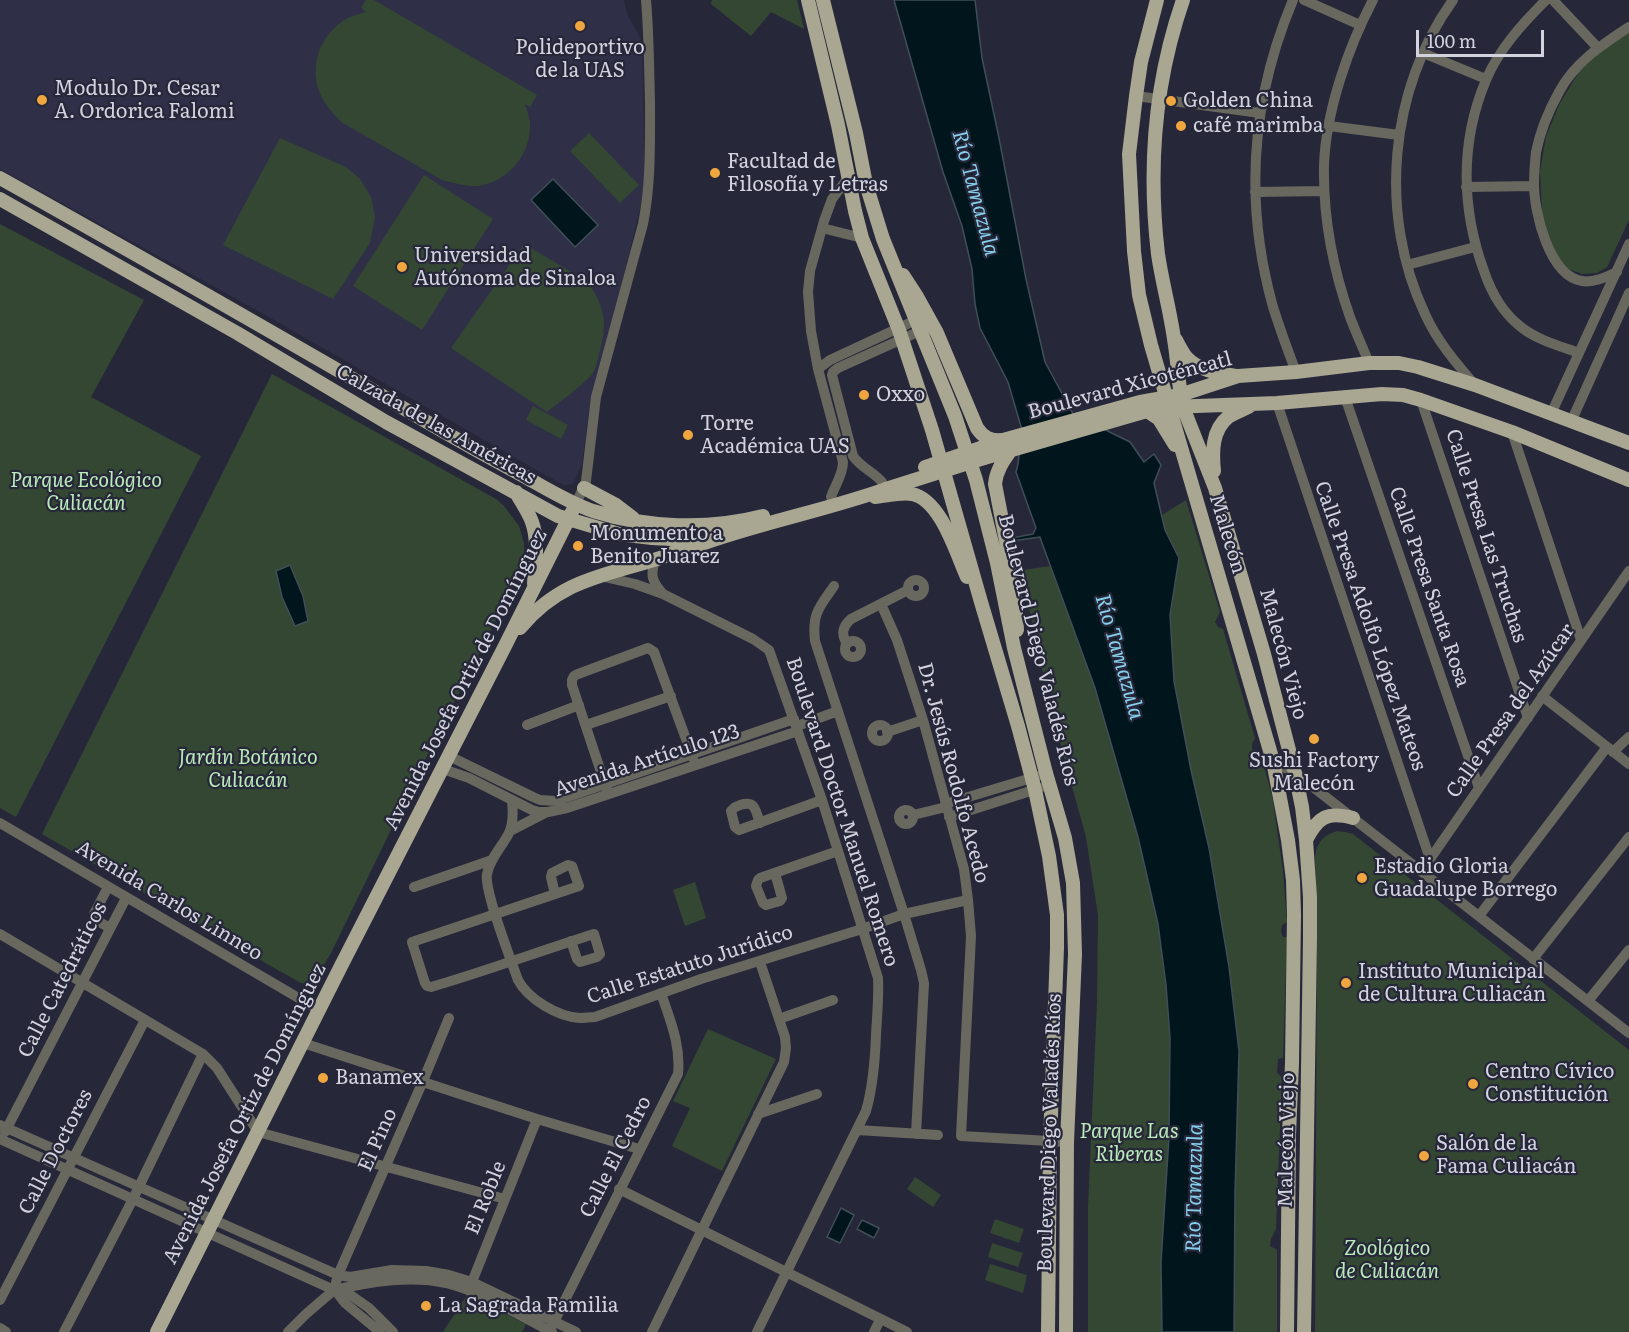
<!DOCTYPE html>
<meta charset="utf-8">
<style>
body{margin:0}
#map{position:relative;width:1629px;height:1332px;overflow:hidden;background:#27273a;font-family:Literata,serif}
canvas{display:block}
.scale{position:absolute;left:1416px;top:30px;width:128px;height:27px;box-sizing:border-box;border:3px solid #d2d3df;border-top:0;padding-left:8px;font-size:18px;line-height:21px;white-space:nowrap;color:#d2d3df;-webkit-text-stroke:4px #27273a;paint-order:stroke}
</style>
<div id="map">
<canvas width="1629" height="1332"></canvas>
<div class="scale">100 m</div>
</div>
<script>
const context = document.querySelector('canvas').getContext('2d');
context.lineJoin = 'round';
function paint(path, color) { context.fillStyle = color; context.fill(path, 'evenodd'); }
function trace(path, color, width, dash) { context.strokeStyle = color; context.lineWidth = width; context.lineCap = dash ? 'butt' : 'round'; context.setLineDash(dash || []); context.stroke(path); }
function write(font, color, halo, rows, align = 'center') {
  context.font = font + ' Literata,serif'; context.lineWidth = 4.5; context.setLineDash([]); context.textBaseline = 'middle'; context.strokeStyle = halo; context.fillStyle = color; for (const [text, x, y, turn = 0] of rows) {
    context.save(); context.translate(x, y); context.rotate((+turn || 0) * Math.PI / 180); context.textAlign = isNaN(turn) ? turn : align; if (halo) context.strokeText(text, 0, 0); context.fillText(text, 0, 0); context.restore();
  }
}
paint(new Path2D(`
 M0,0H624L627,14L641,39L642,47L645,174L641,204L619,296L589,410L582,464L573,484L564,485L556,481L253,308L0,169Z`), '#2f2f48');
paint(new Path2D(`
 M366,0H374L537,95L530,107L525,104C527,110 529,117 530,122C532,153 509,181 479,186C466,187 454,183 442,180L341,122C333,113 323,103 319,91C309,63 322,32 348,18C354,15 360,14 366,12L361,8Z
 M712,0H797L804,29L771,12L751,36L711,4Z
 M1629,33V220L1607,267L1597,273L1582,274L1561,266L1550,248L1542,211L1540,171L1546,137L1559,105L1579,72L1605,48Z
 M589,133L639,185L620,203L570,151Z
 M280,138L346,167L360,179L371,197L375,217L370,243L333,299L223,245Z
 M424,175L493,219L422,330L353,286Z
 M0,224L144,300L91,397L201,456L16,817L0,808Z
 M524,244L587,281C604,305 608,322 600,351C598,358 597,366 593,373C586,383 558,403 547,412L451,348Z
 M272,374L496,499L504,506L519,526L524,543V561L506,600L424,762L331,953L315,980L308,984L301,983L276,969L42,834Z
 M533,406L568,425L561,439L526,420Z
 M1186,500L1220,612L1215,622L1218,627L1223,629L1255,738C1251,744 1251,748 1255,753H1260L1272,795L1283,871L1287,922L1282,925L1281,932L1283,937H1287L1283,1058L1278,1059L1277,1073L1282,1077L1276,1229L1271,1239L1270,1246L1277,1250V1332H1234L1235,1193L1239,1051L1229,967L1209,848L1191,770L1174,681L1170,615L1179,558L1165,530L1162,515Z
 M1050,566L1095,688L1138,837L1158,924L1166,985L1170,1038L1169,1137L1161,1262L1162,1332H1088V1207L1097,1002L1098,915L1086,837L1050,707L1029,608L1023,570Z
 M1337,831L1345,832L1353,834L1629,1050V1332H1315L1317,955L1315,856C1317,842 1324,835 1337,831Z
 M695,882L706,918L685,926L673,890Z
 M708,1029L776,1059L722,1171L672,1146L690,1108L673,1101Z
 M915,1177L941,1195L933,1207L907,1189Z
 M995,1219L1024,1229L1019,1243L990,1233Z
 M992,1243L1023,1253L1018,1267L988,1257Z
 M990,1264L1027,1275L1023,1293L985,1280Z
 M467,1295L526,1324L522,1332H443Z`), '#344733');
const water = new Path2D(`
 M894,0H975L982,58L999,138L1026,279L1045,362L1073,414L1130,442L1144,462L1154,454L1161,465L1154,483L1165,530L1179,558L1170,615L1174,681L1191,770L1209,848L1229,967L1239,1051L1235,1193L1234,1332H1162L1161,1262L1169,1137L1170,1038L1166,985L1158,924L1138,837L1095,688L1042,543L1040,537L1012,541V538L1033,534L1036,528L1016,472L1018,464L1022,430L1008,382L980,328L975,304L972,269L962,226L943,172Z
 M553,179L598,225L575,247L531,200Z
 M290,565L303,596L308,621L295,626L282,597L276,571Z
 M841,1208L854,1215L840,1243L827,1237Z
 M862,1220L879,1228L874,1238L857,1229Z`);
paint(water, '#01151d');
trace(water, '#404e57', 1.5);
trace(new Path2D(`
 M1293,0C1251,100 1244,203 1273,307C1280,329 1288,351 1296,372
 M1304,0L1360,25
 M1453,0C1389,89 1378,215 1425,314C1437,341 1456,363 1475,385
 M1546,0C1523,23 1499,49 1486,80C1460,142 1461,208 1484,271C1491,292 1503,313 1521,327C1537,340 1560,346 1579,353
 M1553,0L1598,48
 M1423,53L1486,79
 M1136,96L1260,113
 M1329,126L1399,135
 M1466,187L1534,186
 M1255,192L1324,191
 M822,228L862,238
 M1407,265L1475,247
 M1617,272C1606,277 1593,283 1582,281C1549,276 1534,212 1534,184C1534,174 1535,162 1536,152C1540,132 1549,110 1559,92C1574,63 1603,44 1629,27
 M1369,363C1363,348 1356,333 1350,317C1333,269 1323,216 1324,165C1326,111 1348,48 1373,0
 M818,369L811,331L808,292L810,271L824,221L832,199L848,178
 M1345,397L1479,788
 M1421,400L1528,718
 M1277,403L1430,859
 M1551,414L1629,244
 M1571,422L1629,293
 M1512,432L1581,640
 M882,482C873,471 861,468 853,456L832,375L833,372L838,368L920,331
 M831,497C835,485 843,475 843,462L818,369L830,360L916,320
 M576,504L586,481L596,397L643,224C651,184 650,143 650,103C649,68 649,34 646,0
 M658,559L655,560C650,576 652,581 663,594
 M600,576L635,584L663,594L753,639L769,650L822,800L878,978C879,997 877,1016 876,1035C875,1061 873,1087 866,1111L757,1332
 M908 588a8 8 0 1 1 16 0a8 8 0 1 1-16 0Z
 M834,586C819,608 812,613 815,641L904,914L921,970L924,983L916,1134
 M881,604L897,640L923,720L964,869L968,900L971,936L961,1136L1067,1142
 M845 649a8 8 0 1 1 16 0a8 8 0 1 1-16 0Z
 M847,644C841,634 842,627 851,619L908,590
 M1542,696L1629,764
 M527,725L579,705
 M586,725L671,696
 M872 733a8 8 0 1 1 16 0a8 8 0 1 1-16 0Z
 M797,726L838,711
 M887,732L923,720
 M1613,752L1629,737
 M449,756L533,797L540,800L556,801L794,719
 M1273,761L1295,773L1629,1033
 M443,769L469,778L532,810L539,812H548L567,808L798,731
 M607,790L572,685V680L574,676L578,674L648,648L654,652L693,758
 M512,801C513,810 513,824 509,833C502,847 490,858 487,874C484,891 511,960 518,980C528,999 558,1017 580,1018C585,1018 590,1017 595,1017L701,979L862,929L904,914L968,900
 M945,804L1038,776
 M899 817a7 7 0 1 1 14 0a7 7 0 1 1-14 0Z
 M913,815L946,807
 M949,817L1040,788
 M0,823L319,1010
 M760,823C755,810 756,800 740,805C733,808 736,806 731,811L735,827L739,830L822,800
 M510,831L547,812
 M1428,862L1629,571
 M775,873L782,898L780,901L766,905L763,903L756,886L758,880L760,878L838,851
 M108,887L94,914C95,922 104,924 110,928
 M414,887L492,860
 M555,894L551,877L552,873L568,865L572,866L579,886L412,942L425,983L427,986L431,987C486,971 540,951 594,934L600,954L597,957L580,962L577,959L571,941
 M1479,916L1607,747
 M0,934L203,1054L217,1068L258,1132L505,1199
 M1533,959L1629,837
 M1588,1001L1629,950
 M779,1019L833,1000
 M303,1043L537,1119L639,1149
 M758,1114L817,1094
 M0,1125L338,1275L350,1277L392,1270L426,1271L449,1275L472,1282L576,1332
 M857,1130L938,1135
 M5,1132L126,898
 M0,1139L334,1290C370,1282 409,1275 446,1283C482,1292 518,1315 552,1332
 M619,1189L907,1332
 M470,1287L537,1119
 M335,1290L352,1296L369,1308L393,1332
 M335,1290L345,1303L380,1332
 M0,1300L145,1020
 M552,1326L678,1074C681,1045 670,1020 661,993
 M0,1328L6,1332
 M64,1332L133,1199L203,1054
 M288,1332L306,1314L334,1290L338,1275L423,1081L449,1018
 M652,1332L784,1062L786,1048L785,1037L760,962
 M874,1332L880,1320`), '#69685e', 10);
trace(new Path2D(`
 M808,0L838,125L855,211L862,238L899,330L932,430L981,602L1018,726L1035,790L1049,856L1057,915V948L1050,1142L1048,1332
 M823,0L856,133L866,184L883,239L955,416L976,480L997,563L1014,648L1046,773L1065,838L1073,883L1075,954L1067,1142L1066,1332
 M1157,0L1141,62L1136,96L1129,154L1134,251L1139,295L1151,345L1273,761L1288,840L1293,880L1294,915L1292,1063L1289,1135L1287,1332
 M1183,0C1155,81 1148,169 1158,254C1162,282 1170,310 1174,339C1178,362 1178,385 1183,407L1215,488L1264,654L1295,773L1302,807L1306,840L1310,897V938L1304,1332
 M0,178C129,250 258,324 386,398C430,424 475,450 520,474C544,487 567,502 593,511C647,528 708,530 763,516
 M0,199L237,333L386,422L558,516L619,534L652,538L684,540L696,546C758,523 824,511 886,489
 M903,275L916,295L937,333L977,428C983,437 990,441 1001,440
 M1176,340C1179,346 1182,352 1186,357C1199,371 1218,373 1236,376
 M1147,411L1159,419L1175,445
 M983,447L1003,440L1140,402L1180,395L1238,376L1296,372L1369,363H1399L1418,367L1475,385L1629,443
 M1011,450C1003,461 996,471 995,484L1014,582L1017,630
 M984,458L1147,411L1170,407L1277,403L1382,394L1403,395L1421,400L1512,432L1629,480
 M1214,471C1212,452 1212,430 1228,417C1235,413 1243,410 1250,406
 M584,488L616,505L633,518
 M516,492C521,502 528,511 532,522C539,541 535,564 534,584
 M875,497C887,496 900,492 912,494C941,500 956,553 967,577
 M520,628C559,581 601,576 657,559C670,555 682,548 696,546
 M1306,840C1318,817 1327,811 1353,818
 M157,1332L341,966L505,646L572,512`), '#a9a692', 14);
trace(new Path2D(`
 M925,467L983,447
 M886,489L984,458`), '#a9a692', 14);
for (const [x, y, r, color] of [
 [580,26,6,"#f0a63e"],
 [42,100,6,"#f0a63e"],
 [1171,101,6,"#f0a63e"],
 [1181,126,6,"#f0a63e"],
 [715,173,6,"#f0a63e"],
 [402,267,6,"#f0a63e"],
 [864,395,6,"#f0a63e"],
 [688,435,6,"#f0a63e"],
 [578,546,6,"#f0a63e"],
 [1314,739,6,"#f0a63e"],
 [1362,878,6,"#f0a63e"],
 [1346,983,6,"#f0a63e"],
 [323,1078,6,"#f0a63e"],
 [1473,1084,6,"#f0a63e"],
 [1424,1156,6,"#f0a63e"],
 [426,1306,6,"#f0a63e"]
]) { const dot = new Path2D(); dot.arc(x, y, r, 0, 2 * Math.PI); context.fillStyle = color; context.fill(dot); trace(dot, '#27273a', 2); }
write('20px', '#d2d3df', '#27273a', [
 ["Polideportivo",580,48,"center"],
 ["de la UAS",580,71,"center"],
 ["Modulo Dr. Cesar",54,89],
 ["A. Ordorica Falomi",54,112],
 ["Golden China",1183,101],
 ["café marimba",1193,126],
 ["Facultad de",727,162],
 ["Filosofía y Letras",727,185],
 ["Universidad",414,256],
 ["Autónoma de Sinaloa",414,279],
 ["Oxxo",876,395],
 ["Torre",700,424],
 ["Académica UAS",700,447],
 ["Monumento a",590,534],
 ["Benito Juarez",590,557],
 ["Sushi Factory",1314,761,"center"],
 ["Malecón",1314,784,"center"],
 ["Estadio Gloria",1374,867],
 ["Guadalupe Borrego",1374,890],
 ["Instituto Municipal",1358,972],
 ["de Cultura Culiacán",1358,995],
 ["Centro Cívico",1485,1072],
 ["Constitución",1485,1095],
 ["Banamex",335,1078],
 ["Salón de la",1436,1144],
 ["Fama Culiacán",1436,1167],
 ["La Sagrada Familia",438,1306]
], 'left');
write('20px', '#d2d3df', '#27273a', [
 ["Boulevard Xicoténcatl",1130,386,-15],
 ["Calzada de las Américas",436,425,29],
 ["Malecón",1227,534,73],
 ["Calle Presa Las Truchas",1486,536,72],
 ["Calle Presa Santa Rosa",1429,587,71],
 ["Calle Presa Adolfo López Mateos",1370,626,71],
 ["Boulevard Diego Valadés Ríos",1038,650,76],
 ["Malecón Viejo",1283,654,75],
 ["Avenida Josefa Ortiz de Domínguez",466,680,-63],
 ["Calle Presa del Azúcar",1511,711,-55],
 ["Avenida Artículo 123",647,761,-18],
 ["Dr. Jesús Rodolfo Acedo",953,773,75],
 ["Boulevard Doctor Manuel Romero",842,812,72],
 ["Avenida Carlos Linneo",169,901,31],
 ["Calle Estatuto Jurídico",690,965,-18],
 ["Calle Catedráticos",63,980,-63],
 ["Avenida Josefa Ortiz de Domínguez",245,1114,-63],
 ["Boulevard Diego Valadés Ríos",1050,1133,-88],
 ["El Pino",378,1140,-66],
 ["Malecón Viejo",1287,1140,-89],
 ["Calle Doctores",56,1152,-63],
 ["Calle El Cedro",616,1157,-63],
 ["El Roble",486,1198,-68]
]);
write('italic 20px', '#baeab8', '#27273a', [
 ["Parque Ecológico",86,481],
 ["Culiacán",86,504],
 ["Jardín Botánico",248,758],
 ["Culiacán",248,781],
 ["Parque Las",1129,1132],
 ["Riberas",1129,1155],
 ["Zoológico",1387,1249],
 ["de Culiacán",1387,1272]
]);
write('italic 21px', '#85cfec', '#27273a', [
 ["Río Tamazula",975,193,75],
 ["Río Tamazula",1119,657,74],
 ["Río Tamazula",1195,1188,-89]
]);
</script>
